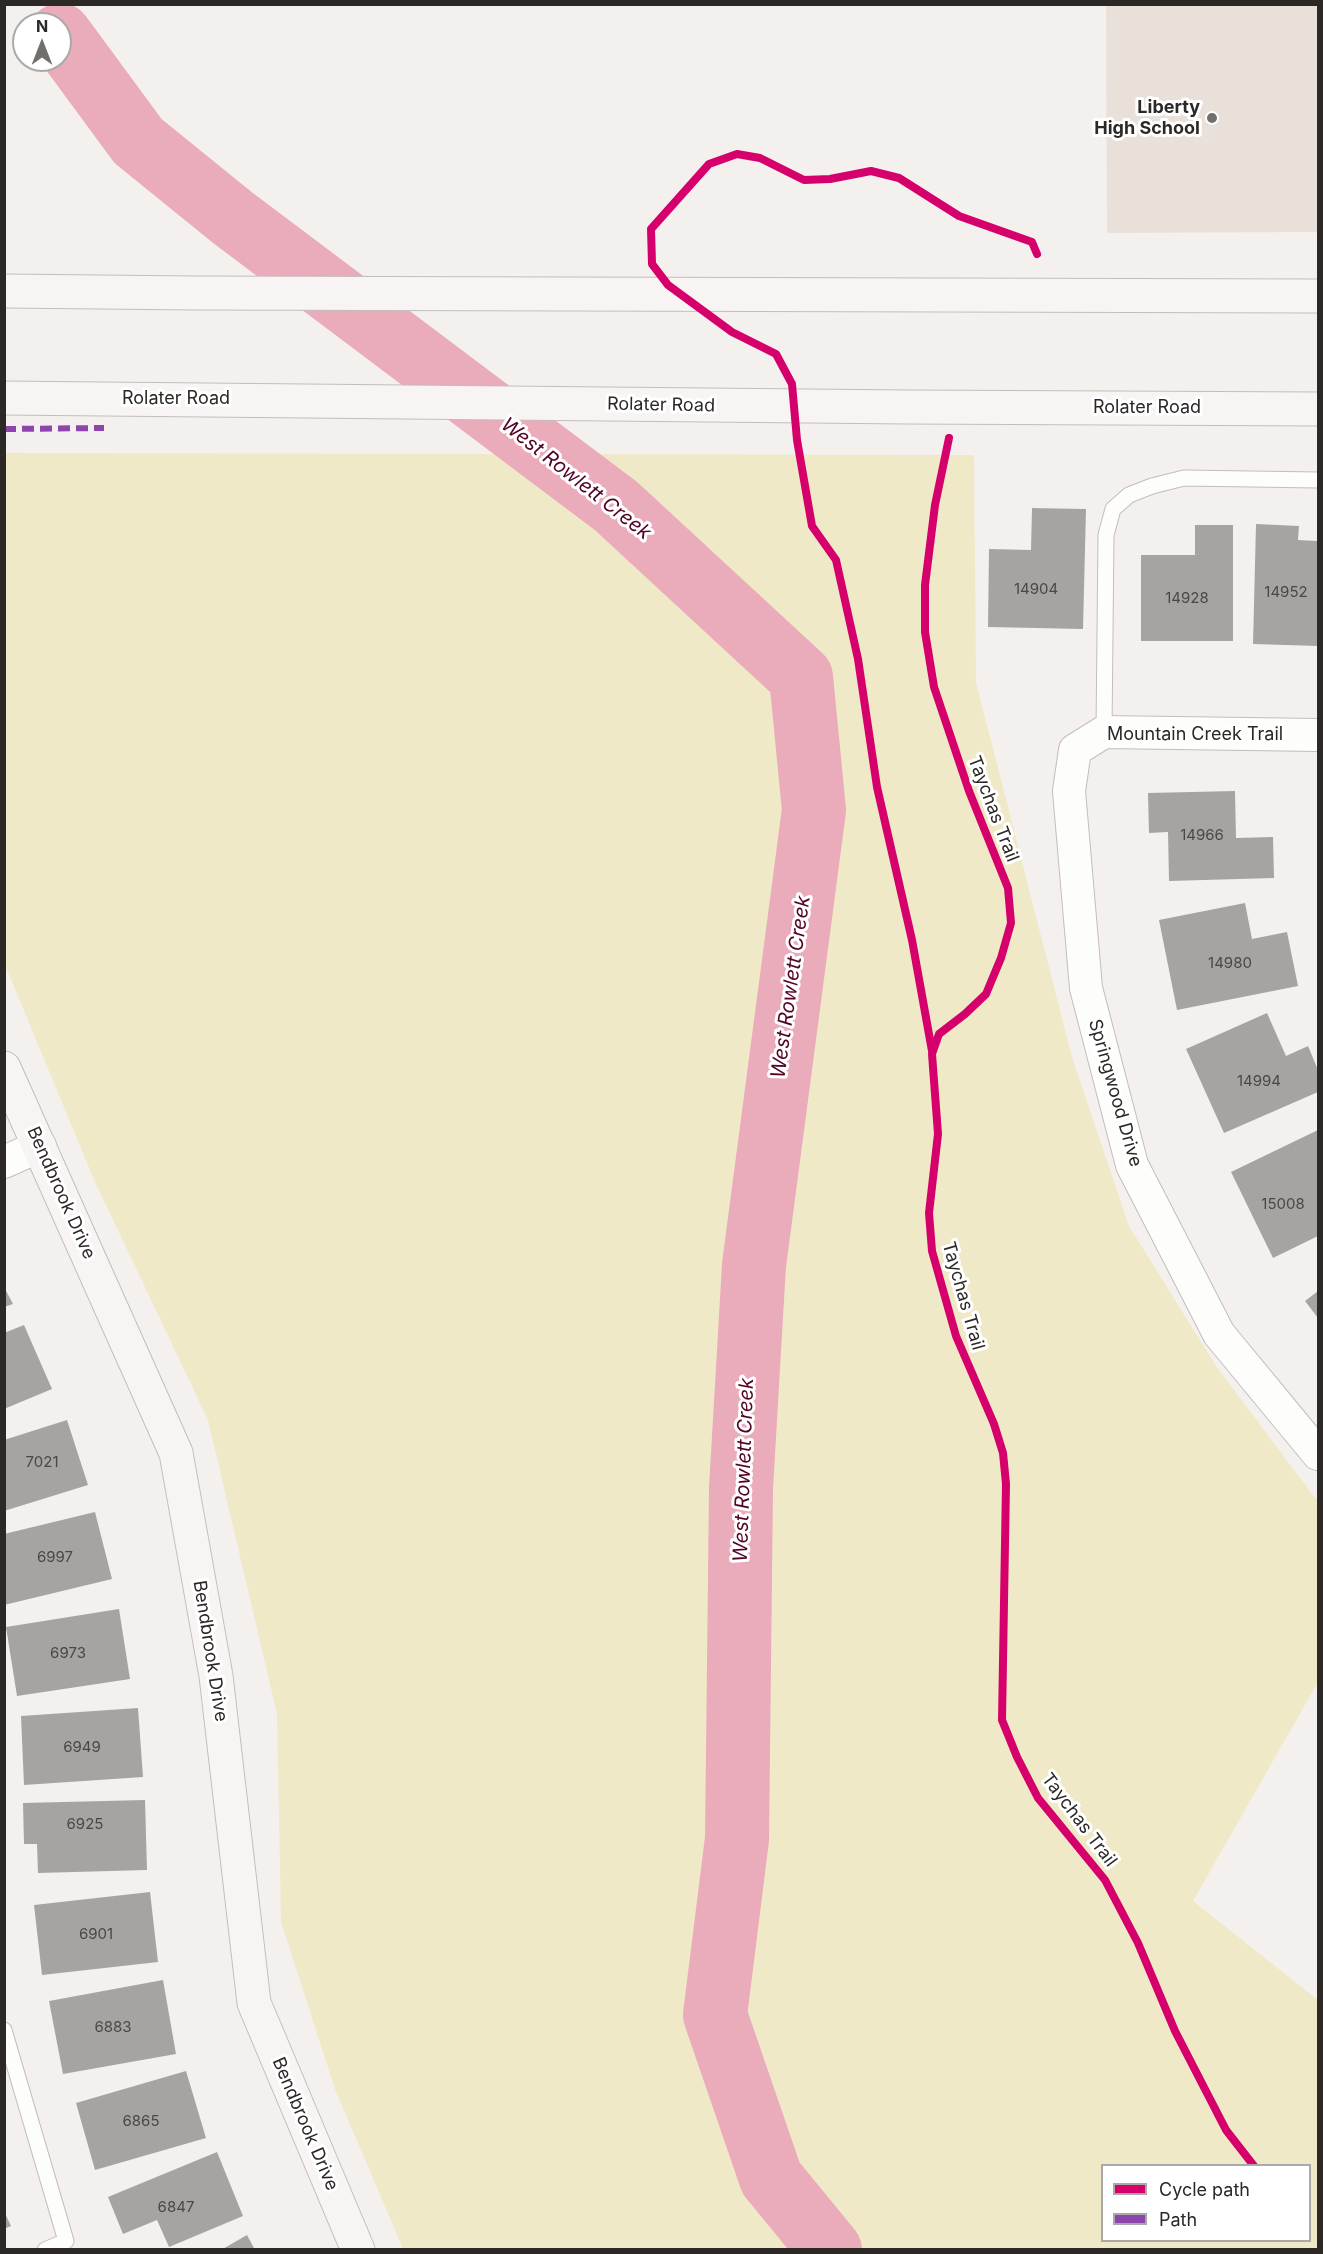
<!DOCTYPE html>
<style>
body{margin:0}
#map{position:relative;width:1323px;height:2254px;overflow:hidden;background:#f4f0ee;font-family:Inter,sans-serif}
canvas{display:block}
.frame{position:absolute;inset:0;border:6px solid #2b2826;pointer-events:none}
.legend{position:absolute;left:1101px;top:2164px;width:210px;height:78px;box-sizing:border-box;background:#fff;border:2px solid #aaa9a8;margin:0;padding:8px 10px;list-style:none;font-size:18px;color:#2b2826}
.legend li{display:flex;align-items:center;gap:12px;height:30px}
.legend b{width:30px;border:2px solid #aaa9a8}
.north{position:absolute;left:12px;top:12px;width:60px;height:60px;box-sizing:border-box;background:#fff;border:2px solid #aaa9a8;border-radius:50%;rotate:0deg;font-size:16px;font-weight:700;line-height:24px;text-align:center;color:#2b2826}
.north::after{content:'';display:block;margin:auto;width:21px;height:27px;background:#716e6c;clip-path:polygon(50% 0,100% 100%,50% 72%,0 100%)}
</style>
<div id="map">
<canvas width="1323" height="2254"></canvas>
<div class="frame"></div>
<ul class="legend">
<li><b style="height:8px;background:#d6006c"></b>Cycle path</li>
<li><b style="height:8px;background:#8e44ad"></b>Path</li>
</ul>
<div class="north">N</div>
</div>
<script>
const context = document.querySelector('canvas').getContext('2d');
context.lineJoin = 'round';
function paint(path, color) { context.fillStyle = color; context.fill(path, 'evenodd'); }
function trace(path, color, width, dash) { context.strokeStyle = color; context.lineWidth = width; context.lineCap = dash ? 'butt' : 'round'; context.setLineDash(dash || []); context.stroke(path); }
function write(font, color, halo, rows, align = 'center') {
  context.font = font + ' Inter,sans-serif'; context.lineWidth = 6; context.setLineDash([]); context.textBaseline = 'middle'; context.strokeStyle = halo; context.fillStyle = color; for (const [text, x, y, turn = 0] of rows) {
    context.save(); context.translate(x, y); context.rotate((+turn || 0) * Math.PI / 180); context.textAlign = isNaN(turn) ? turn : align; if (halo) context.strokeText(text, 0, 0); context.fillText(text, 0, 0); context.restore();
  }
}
paint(new Path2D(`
 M1106,5H1318V232L1107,233Z`), '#eae0da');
paint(new Path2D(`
 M4,453L974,455L976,682L1072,1057L1129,1226L1216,1366L1312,1494L1318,1500V1682L1193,1901L1318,2000V2249H403L335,2089L281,1922L277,1714L208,1420L95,1182L5,965ZM1102,2166H1310V2240H1102Z`), '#f0e9c8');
trace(new Path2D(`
 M60,35L138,141L233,218L616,506L801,677L814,810L754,1265L741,1488L737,1839L715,2015L771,2178L830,2250`), '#eaabbb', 64);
paint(new Path2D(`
 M1032,508L1086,509L1083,629L988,627L989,549L1031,550Z
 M1256,524L1299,526L1298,540L1318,541V646L1253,644Z
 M1195,525H1233V641H1141V555H1195Z
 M1235,791L1236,838L1273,837L1274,878L1169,881L1168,832L1149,833L1148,793Z
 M1245,903L1252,939L1287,932L1298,986L1177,1010L1159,920Z
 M1267,1013L1286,1056L1308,1046L1318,1070V1092L1224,1133L1186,1049Z
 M1318,1130V1236L1273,1258L1231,1172Z
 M4,1287L13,1304L4,1307Z
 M1318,1291V1318L1305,1301Z
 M24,1325L52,1389L4,1409V1333Z
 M67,1420L88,1485L4,1511V1440Z
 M95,1512L112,1579L4,1605V1534Z
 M119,1609L130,1679L17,1696L6,1627Z
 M138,1708L143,1777L24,1785L21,1716Z
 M145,1800L147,1870L38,1873L37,1844H24L23,1803Z
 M150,1892L158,1962L42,1975L34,1905Z
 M163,1980L176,2054L63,2074L49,2001Z
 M186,2071L206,2138L95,2170L76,2103Z
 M217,2152L243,2216L169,2247L157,2220L123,2234L108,2197Z
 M4,2211L11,2226L4,2229Z
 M247,2235L255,2250H221Z`), '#a6a4a2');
const lane = new Path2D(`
 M1104,732L1106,535L1113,509L1129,495L1152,486L1184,478L1318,480
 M4,2030L66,2241L45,2250`);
const street = new Path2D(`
 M1318,735L1104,732L1075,750L1069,791L1086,988L1132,1165L1219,1334L1318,1454
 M4,1162L40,1146`);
const secondary = new Path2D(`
 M4,291L195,293L1318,296
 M4,398L908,407L1318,409
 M4,1068L176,1453L216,1676L254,2003L358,2250`);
trace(lane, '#c1bebc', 17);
trace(street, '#c1bebc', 34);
trace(secondary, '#c1bebc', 35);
trace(lane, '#fdfdfc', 15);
trace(street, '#fdfdfc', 32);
trace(secondary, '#f8f4f4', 33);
trace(new Path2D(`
 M4,429L104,428`), '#8e44ad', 6, [12, 6]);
trace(new Path2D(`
 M949,438L935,505L925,585V632L934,687L969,791L1008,888L1011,923L1001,958L986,994L965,1014L939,1034L932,1054L938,1134L929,1213L932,1251L956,1336L994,1424L1003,1453L1006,1484L1002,1720L1017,1757L1038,1798L1105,1880L1138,1943L1175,2031L1226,2130L1254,2166
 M932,1051L912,940L877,787L858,659L836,560L812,526L797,440L792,384L776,354L732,332L668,285L652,264L651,229L709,164L737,154L760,158L804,180L830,179L871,171L899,178L959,216L1032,242L1037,254`), '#d6006c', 8);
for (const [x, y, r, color] of [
 [1212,118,6,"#716e6c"]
]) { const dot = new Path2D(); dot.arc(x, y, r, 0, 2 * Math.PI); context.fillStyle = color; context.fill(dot); trace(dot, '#fff', 2); }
write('15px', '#4a4745', null, [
 ["14904",1036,589],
 ["14952",1286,592],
 ["14928",1187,598],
 ["14966",1202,835],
 ["14980",1230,963],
 ["14994",1259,1081],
 ["15008",1283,1204],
 ["7021",42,1462],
 ["6997",55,1557],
 ["6973",68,1653],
 ["6949",82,1747],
 ["6925",85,1824],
 ["6901",96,1934],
 ["6883",113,2027],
 ["6865",141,2121],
 ["6847",176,2207]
]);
write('bold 18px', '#2b2826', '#fff', [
 ["Liberty",1200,108],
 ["High School",1200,129]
], 'right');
write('18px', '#2b2826', '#fff', [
 ["Rolater Road",176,399],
 ["Rolater Road",661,405,1],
 ["Rolater Road",1147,408],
 ["Mountain Creek Trail",1195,735],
 ["Taychas Trail",993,809,69],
 ["Springwood Drive",1115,1093,74],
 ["Bendbrook Drive",61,1193,66],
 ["Taychas Trail",963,1296,74],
 ["Bendbrook Drive",210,1651,81],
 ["Taychas Trail",1079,1820,53],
 ["Bendbrook Drive",305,2124,67]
]);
write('italic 20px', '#530426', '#fff', [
 ["West Rowlett Creek",576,479,38],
 ["West Rowlett Creek",791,987,-82],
 ["West Rowlett Creek",744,1470,-88]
]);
</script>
